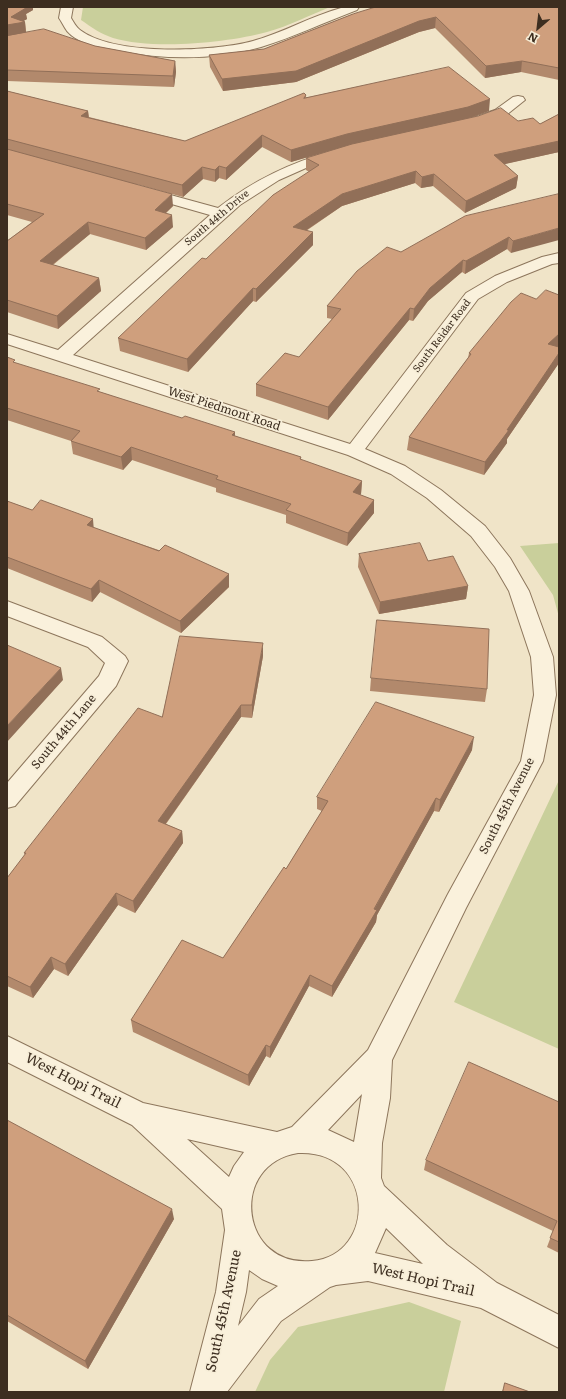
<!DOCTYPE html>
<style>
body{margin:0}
#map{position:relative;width:566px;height:1399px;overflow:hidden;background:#f0e4c8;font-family:Literata,serif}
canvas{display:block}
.frame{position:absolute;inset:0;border:8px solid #3d2e20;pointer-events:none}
.north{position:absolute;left:518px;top:8px;width:40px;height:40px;-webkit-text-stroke:3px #f7eed8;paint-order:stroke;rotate:208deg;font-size:11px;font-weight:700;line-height:16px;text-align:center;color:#3d2e20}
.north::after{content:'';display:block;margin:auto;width:14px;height:18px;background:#3d2e20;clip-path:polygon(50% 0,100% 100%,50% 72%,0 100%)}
</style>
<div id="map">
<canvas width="566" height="1399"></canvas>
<div class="frame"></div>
<div class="north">N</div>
</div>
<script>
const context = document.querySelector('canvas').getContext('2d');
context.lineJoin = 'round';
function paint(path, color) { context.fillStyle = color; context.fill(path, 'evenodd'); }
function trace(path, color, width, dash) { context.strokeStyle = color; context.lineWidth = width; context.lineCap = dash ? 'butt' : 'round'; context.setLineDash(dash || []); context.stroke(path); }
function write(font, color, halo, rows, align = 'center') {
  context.font = font + ' Literata,serif'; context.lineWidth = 3.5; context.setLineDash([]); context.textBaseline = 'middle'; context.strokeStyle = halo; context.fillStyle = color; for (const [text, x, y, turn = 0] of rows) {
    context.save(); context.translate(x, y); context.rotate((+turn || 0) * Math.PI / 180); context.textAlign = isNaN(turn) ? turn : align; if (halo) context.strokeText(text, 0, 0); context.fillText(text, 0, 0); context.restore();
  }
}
paint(new Path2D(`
 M83,7H330C310,15 289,26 267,32C227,43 153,50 113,38C101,34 91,27 81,20Z
 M559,543V617L553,595L520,546Z
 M559,780V1049L454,1002Z
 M409,1302L461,1321L444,1392H255L270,1360L298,1327Z`), '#c9cf9b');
const minor = new Path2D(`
 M61,7H73L71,18C74,23 76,27 80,30C114,56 213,52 253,41C283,33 311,16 341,8C346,6 353,7 359,7L357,10C325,22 294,37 261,47C215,60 167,60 120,51C103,48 79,45 67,31C64,27 62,22 59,18Z
 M518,96L523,97L525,100L505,116L476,125L471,124L469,121L471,118L495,110L513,97Z
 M334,151L339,152L341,155L339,158L306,168L279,180L240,205L73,355L350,444L466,293L495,276L542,257L559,253V263L552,264L507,282L478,299L365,449L405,466L441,490L485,526L510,558L529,591L553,657L556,695L543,761L466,908L392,1060L390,1098L382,1143L381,1178L384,1186L447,1245L497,1283L559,1315V1348L481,1308L368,1281L336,1285L330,1287L281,1321L227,1392H190L216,1292L225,1230L222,1209L132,1125L7,1062V1036L143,1103L277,1132L292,1127L368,1050L448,894L521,761L534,695L531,657L509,591L495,567L471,536L427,498L391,474L348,455L7,344V334L58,350L210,215L140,195L138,192L140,189L145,188L218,208C254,180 291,162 334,151ZM362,1094L354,1142L328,1130ZM187,1139L244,1152L234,1166L229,1177ZM298,1153C375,1149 378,1255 312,1261C240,1268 228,1164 298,1153ZM386,1228L423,1264L375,1253ZM249,1270L262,1279L278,1286L259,1299L238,1326L246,1292Z
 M7,601L102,637L125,656L128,661L116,686L15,806L7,808V783L99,676L105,663L88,647L7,616Z`);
trace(minor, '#8d765c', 2);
paint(minor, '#faf1dc');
paint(new Path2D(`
 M7,7H33V10L26,14L27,19L23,21L25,22L26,32L95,46L175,61L176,72L174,87L7,81Z
 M559,7V80L521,72L485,78L435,28L419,32L296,82L223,91L210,67L209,55L264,49L353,14Z
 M7,91L88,111L89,117L185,141L306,95V97L489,111L468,118L518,121L540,124L559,114V152L504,164L518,176L516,188L465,213L433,186L421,188L415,183L342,206L306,231L313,245L256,302L253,301L188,372L120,351L118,338L206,259L309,172L306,170V158L340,147L291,162L262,147L226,180L219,178L215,182L203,179L183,197L136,184L173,206L166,213L173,227L146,250L90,234L53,265L99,278L101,291L58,329L7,312V241L32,222L7,215Z
 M559,194L511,253L507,249L465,274L462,272L428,301L413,321L409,320L328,420L256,396V384L299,357L332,319L327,318V306L401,252Z
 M559,295V345L557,347H559V363L507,439V443L484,475L407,450L409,437L468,358L469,353L536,299Z
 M7,357L15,363L100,392L235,436L301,457V460L362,481L361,494L360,495L374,500V513L347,546L286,523V515L216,492V488L132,460L123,470L73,454L71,441L7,420Z
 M7,501L32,510L94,528L229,574V587L181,633L100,592L92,602L7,568Z
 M359,554L428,561L468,586L466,599L379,614L358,567Z
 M263,656L252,718L241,717L166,824L182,831L183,843L135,913L118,905L68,976L54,969L33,998L7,986V878L25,855L24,853L162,717Z
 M371,678L487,689L485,702L370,691Z
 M472,750L439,812L434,811L377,915L376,922L332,997L309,986L270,1058L266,1056L249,1086L133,1032L131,1020L223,958L286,869L322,811L317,809V797Z
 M559,1102V1253L547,1247L553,1231L424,1170L426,1160Z
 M7,1120L174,1219L88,1369L7,1321Z
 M505,1383L530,1392H502Z`), '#b2896c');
paint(new Path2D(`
 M20,7H33V10L26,14L27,19L22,22H25L26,33L7,37V25L11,17Z
 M436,17L435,28L419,32L296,82L223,91L222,79L419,21Z
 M175,61L176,72L174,87L173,76Z
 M522,61L521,72L485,78L486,66Z
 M490,99L489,111L467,119L347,146L291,162V150L347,134Z
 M88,111L89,122L81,116Z
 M262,135V147L226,180V168Z
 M559,141V152L492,167L494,155Z
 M219,166V178L215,182V170Z
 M202,167L203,179L183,197L182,185Z
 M416,171L415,183L342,206L293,239V227L342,194Z
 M434,174L433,186L421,188L422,177Z
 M518,176L516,188L465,213L466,201Z
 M172,194L173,206L156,222L155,210Z
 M172,215L173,227L146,250L145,238Z
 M88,222L90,234L42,273L40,261Z
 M559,228V240L511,253L513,241Z
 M313,232V245L256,302V289Z
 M509,237L507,249L465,274L466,261Z
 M463,260L462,272L428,301L413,321L414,309L430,288Z
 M99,278L101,291L58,329L57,316Z
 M253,288V301L188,372L187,359Z
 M410,308L409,320L328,420V407Z
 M559,334V345L546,357L548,344Z
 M559,353V363L507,439V443L484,475L485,462Z
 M235,432V444L232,435Z
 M131,447L132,460L123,470L121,457Z
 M362,481L361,494L352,505L353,492Z
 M374,500V513L347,546L348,533Z
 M93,519L94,532L87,525Z
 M229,574V587L181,633L180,621Z
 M99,580L100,592L92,602L91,589Z
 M468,586L466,599L379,614L380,602Z
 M263,643V656L252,718V705Z
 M61,668L63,680L7,742V726Z
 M241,705V717L159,833L158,821Z
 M474,737L472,750L439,812L440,800Z
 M436,798L434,811L377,915L376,922L332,997V986Z
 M182,831L183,843L135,913L133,901Z
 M116,893L118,905L68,976L65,964Z
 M51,957L54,969L33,998L30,987Z
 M310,975L309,986L270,1058V1047Z
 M266,1045V1056L249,1086L248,1075Z
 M172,1209L174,1219L88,1369L85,1361Z`), '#916f58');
const building = new Path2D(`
 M7,7H20L26,8L11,17L25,22L7,25Z
 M376,7H559V68L522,61L486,66L436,17L419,21L296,71L222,79L209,55L264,49L353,14Z
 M44,29L95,46L175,61L173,76L7,70V36Z
 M449,67L490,99L468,107L347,134L291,150L262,135L226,168L219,166L215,170L202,167L182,185L7,139V91L88,111L81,116L185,141L304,93L306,95L304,98Z
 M501,108L518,121L533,118L540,124L559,114V141L494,155L518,176L466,201L434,174L422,177L416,171L342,194L293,227L313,232L256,289L253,288L187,359L118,338L202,258L206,259L273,195L319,165L306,158L352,144L478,116Z
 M7,149L172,194L155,210L172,215L145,238L88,222L40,261L99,278L57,316L7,300V241L44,214L7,204Z
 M559,194V228L513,241L509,237L466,261L463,260L430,288L414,309L410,308L328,407L256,384L285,353L299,357L341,309L327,306L357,271L387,247L401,252L465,216Z
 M546,290L559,295V334L548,344L559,347V353L507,430H509L485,462L409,437L471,354L469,353L511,302L521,293L536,299Z
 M7,357L15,360L13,362L100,389L97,391L182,418L185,416L235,432L232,435L301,457L300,459L362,481L353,492L374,500L348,533L286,510L291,504L216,479L218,476L131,447L121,457L71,441L80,431L7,408Z
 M41,500L93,519L87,525L159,551L165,545L229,574L180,621L99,580L91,589L7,557V501L32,510Z
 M420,543L428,561L453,556L468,586L380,602L359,554Z
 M377,620L489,629L487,689L371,678Z
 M180,636L263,643L252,705H241L158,821L182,831L133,901L116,893L65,964L51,957L30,987L7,976V878L26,853H24L138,708L162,717Z
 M7,645L61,668L7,726Z
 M376,702L474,737L440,800L436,798L374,909L377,910L332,986L310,975L270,1047L266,1045L248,1075L131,1020L182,940L223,958L284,867L286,869L328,801L317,797Z
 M469,1062L559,1102V1242L550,1238L557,1221L426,1160Z
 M7,1120L172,1209L85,1361L7,1315Z
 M505,1383L530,1392H503Z`);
paint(building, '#cf9f7d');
trace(building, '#916f58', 1);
write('10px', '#3d2e20', '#f7eed8', [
 ["South 44th Drive",217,218,-40],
 ["South Reidar Road",442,336,-53]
]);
write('12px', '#3d2e20', '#f7eed8', [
 ["West Piedmont Road",224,409,18],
 ["South 44th Lane",64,732,-50],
 ["South 45th Avenue",507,806,-63]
]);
write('14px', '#3d2e20', '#f7eed8', [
 ["West Hopi Trail",73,1081,27],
 ["West Hopi Trail",423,1280,13],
 ["South 45th Avenue",224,1311,-78]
]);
</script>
